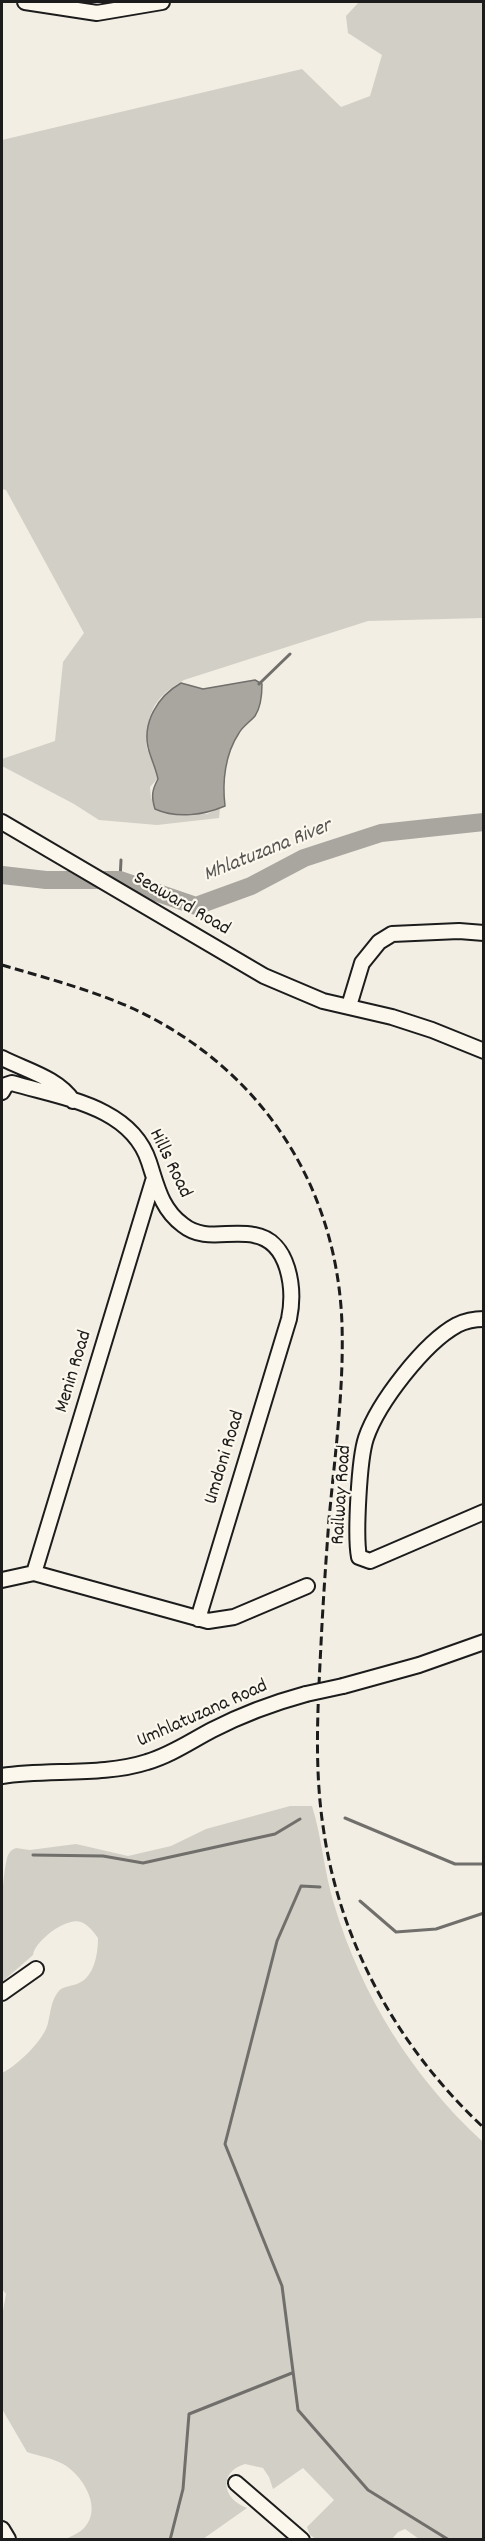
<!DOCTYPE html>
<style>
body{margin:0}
#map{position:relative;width:485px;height:2541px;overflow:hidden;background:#f2eee4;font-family:Dekko,sans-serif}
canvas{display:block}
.frame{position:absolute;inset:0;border:3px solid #1c1c1c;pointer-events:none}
</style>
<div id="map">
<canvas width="485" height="2541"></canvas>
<div class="frame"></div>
</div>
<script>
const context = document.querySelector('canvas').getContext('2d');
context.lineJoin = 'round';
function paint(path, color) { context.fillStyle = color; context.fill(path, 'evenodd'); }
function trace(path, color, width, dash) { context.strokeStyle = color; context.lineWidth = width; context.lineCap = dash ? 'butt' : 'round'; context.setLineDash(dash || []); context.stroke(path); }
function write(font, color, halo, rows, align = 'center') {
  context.font = font + ' Dekko,sans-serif'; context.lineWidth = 4.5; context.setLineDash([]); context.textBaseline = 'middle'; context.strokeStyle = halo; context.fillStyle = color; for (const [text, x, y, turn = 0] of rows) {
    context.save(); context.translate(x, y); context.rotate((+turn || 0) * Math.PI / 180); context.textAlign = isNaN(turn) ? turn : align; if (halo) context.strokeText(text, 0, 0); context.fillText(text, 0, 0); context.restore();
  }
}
paint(new Path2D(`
 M359,2H483V618L368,621L184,680C159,694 148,708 147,737C147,741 146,747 148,751C151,762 157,766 159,777L150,787L151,798L159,807L207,814L220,808L219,818L157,825L99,820L74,804L2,766V759L55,741L63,662L84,633L6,490L2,489V140L302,69L341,107L370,96L382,55L348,33L346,16Z
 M290,1806H312C322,1838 324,1872 334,1904C361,1995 413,2078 483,2142V2539H419L405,2529L398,2532L392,2539H316L310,2535L307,2527L334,2500L303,2468L273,2489L269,2477L263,2468L245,2464C218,2472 222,2499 247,2508L203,2539H66C72,2536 81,2532 85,2527C103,2506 81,2474 63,2464C52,2458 39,2456 27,2452L2,2409V2316L6,2294L2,2289V2073C17,2066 45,2039 48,2023C51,2011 51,2001 58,1992C63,1985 72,1987 79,1983C95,1976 98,1952 98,1938C94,1932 87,1924 81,1922C66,1917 35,1941 33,1955L2,1982C1,1949 0,1887 7,1858C9,1852 11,1850 16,1848L30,1850L76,1844L128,1856L171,1846L206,1829Z`), '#d2cfc6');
const water = new Path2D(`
 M255,680L262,684C262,695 261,707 255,716C250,722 243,726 239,733C225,754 222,782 225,806C204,815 177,819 155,809C151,796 152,790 158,779C156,769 152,761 149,751C141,723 158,696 181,683L203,689Z`);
paint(water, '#a9a6a0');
trace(water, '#716f6b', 1.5);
trace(new Path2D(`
 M259,684L290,654
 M120,880L121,860
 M345,1818L455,1864H484
 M33,1855L103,1856L143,1863L275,1834L300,1819
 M320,1887L301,1886L277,1941L225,2144L282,2286L298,2410L368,2490L449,2540
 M360,1901L396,1932L436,1929L484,1913
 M170,2540L183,2489L189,2414L292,2373`), '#716f6b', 3);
trace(new Path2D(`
 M2,875L46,880H120L196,906L251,886L304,858L381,833L484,822`), '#a9a6a0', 18);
const minor = new Path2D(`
 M25,2L97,13L162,2
 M2,822L264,976L323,1001L392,1017L432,1030L484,1051
 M349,1006L362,963L379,942L392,934L459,931L484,933
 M2,1058C25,1070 58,1078 73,1101
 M2,1092L6,1085L12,1083C62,1098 131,1106 149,1162C157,1186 161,1209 183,1225C204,1242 229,1230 254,1235C290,1241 295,1290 289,1319L198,1619
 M484,1319C475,1319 465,1321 457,1325C424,1343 378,1403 366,1438C359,1459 355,1536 359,1557L370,1561L484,1512
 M34,1573L153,1181
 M2,1580L34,1573L208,1621L234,1617L307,1586
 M343,1686L419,1665L484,1642
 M2,1776C47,1769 104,1776 147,1762C171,1755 191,1741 212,1730C243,1714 273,1703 306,1694
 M2,1993L36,1969
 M236,2483L302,2540
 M2,2529L8,2539`);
trace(minor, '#1c1c1c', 18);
trace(minor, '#fbf7ec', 14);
trace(new Path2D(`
 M2,965C46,978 92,990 134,1009C260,1068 337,1184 342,1324C344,1389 335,1454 329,1519C326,1560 323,1602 321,1644C318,1704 314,1766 323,1826C339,1942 398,2048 484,2128`), '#1c1c1c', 3, [9, 4.5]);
const minorBridge = new Path2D(`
 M306,1694L343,1686`);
trace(minorBridge, '#1c1c1c', 18, []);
trace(minorBridge, '#fbf7ec', 14);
write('20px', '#1c1c1c', '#fbf7ec', [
 ["Seaward Road",181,905,30],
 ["Hills Road",169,1164,64],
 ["Menin Road",75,1372,-73],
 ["Umdoni Road",226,1458,-73],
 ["Railway Road",343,1495,-86],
 ["Umhlatuzana Road",203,1715,-24]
]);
write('italic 21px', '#545351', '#fbf7ec', [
 ["Mhlatuzana River",268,852,-22]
]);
</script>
